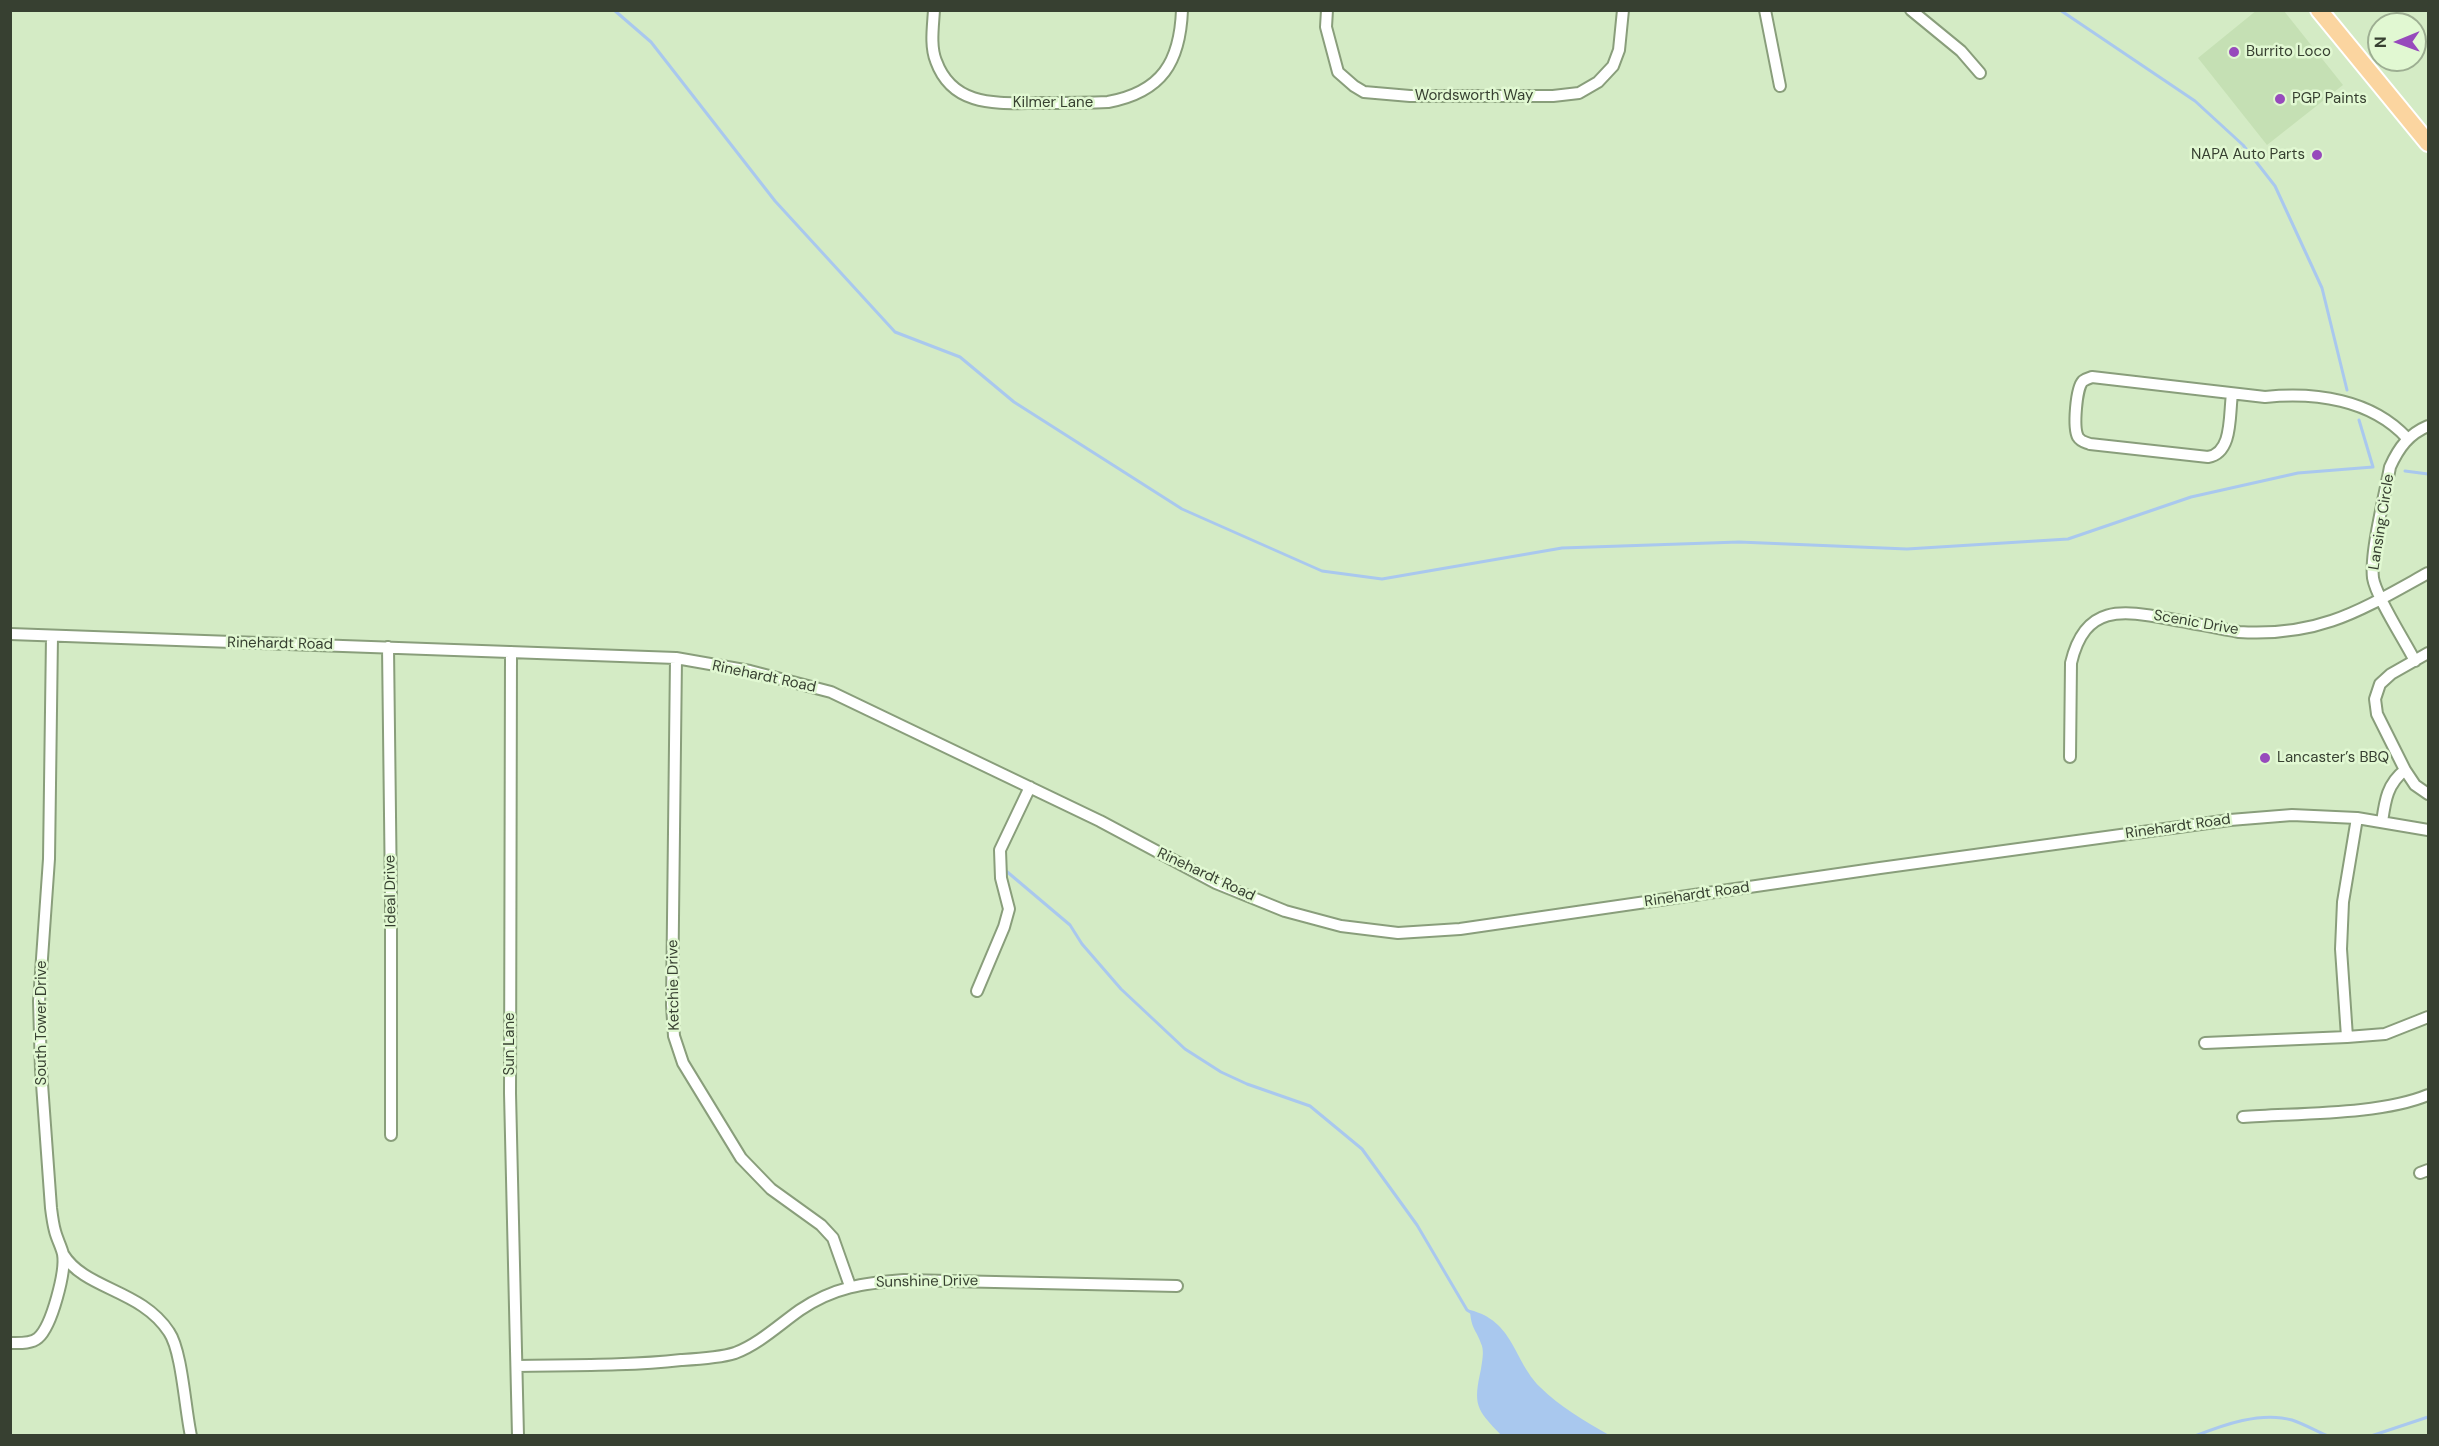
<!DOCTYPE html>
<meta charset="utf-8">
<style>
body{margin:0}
#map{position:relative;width:2439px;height:1446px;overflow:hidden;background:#d4ebc5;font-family:"DM Sans",sans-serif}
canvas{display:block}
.frame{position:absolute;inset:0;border:12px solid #374031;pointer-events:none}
.north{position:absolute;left:2367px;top:12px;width:60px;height:60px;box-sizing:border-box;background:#e1f8d2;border:2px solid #9dae92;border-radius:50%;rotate:269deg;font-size:16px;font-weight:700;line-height:24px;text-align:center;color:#374031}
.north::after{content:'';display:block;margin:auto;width:21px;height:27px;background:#974abc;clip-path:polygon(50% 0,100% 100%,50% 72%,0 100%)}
</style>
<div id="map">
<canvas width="2439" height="1446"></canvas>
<div class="frame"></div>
<div class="north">N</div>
</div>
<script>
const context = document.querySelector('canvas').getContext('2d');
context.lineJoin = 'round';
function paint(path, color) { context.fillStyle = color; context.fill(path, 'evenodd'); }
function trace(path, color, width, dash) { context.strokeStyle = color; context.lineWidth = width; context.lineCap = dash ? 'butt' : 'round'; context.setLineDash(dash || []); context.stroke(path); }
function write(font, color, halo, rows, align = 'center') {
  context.font = font + ' "DM Sans",sans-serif'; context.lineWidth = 5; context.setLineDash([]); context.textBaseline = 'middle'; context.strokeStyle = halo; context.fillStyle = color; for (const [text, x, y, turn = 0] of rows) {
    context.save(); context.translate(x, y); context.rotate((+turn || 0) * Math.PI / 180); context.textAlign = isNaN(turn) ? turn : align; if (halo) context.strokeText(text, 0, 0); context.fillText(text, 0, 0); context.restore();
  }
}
paint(new Path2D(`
 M2257,10L2284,11L2343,85L2267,145L2198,58Z`), '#c5e0b4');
paint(new Path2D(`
 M1470,1310C1514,1321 1513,1360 1540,1387C1560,1407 1585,1421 1609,1435H1501C1476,1409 1473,1405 1481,1369C1482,1362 1484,1353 1482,1346C1477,1330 1471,1330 1470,1310Z`), '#a9c8ee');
trace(new Path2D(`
 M614,10L651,42L775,201L895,332L960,357L1014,402L1182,509L1322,571L1382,579L1562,548L1739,542L1907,549L2068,539L2191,497L2298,473L2373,467L2359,420
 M2060,10L2195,101L2243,145L2275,186L2322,288L2347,390
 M2405,471L2428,474
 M1005,870L1070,925L1082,944L1121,989L1185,1049L1221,1072L1247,1084L1310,1106L1362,1149L1417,1225L1467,1310L1472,1313
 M2195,1436C2223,1425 2261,1411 2292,1420C2304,1424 2316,1431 2328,1436
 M2371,1436L2428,1417`), '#a9c8ee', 3);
const minor = new Path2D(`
 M934,10C933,27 930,46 936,61C953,108 998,103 1039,103C1062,103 1085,103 1108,102C1162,92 1180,62 1182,10
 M1327,10L1326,27L1338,72L1354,86L1364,92L1410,96H1553L1579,93L1598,82L1613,66L1619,50L1623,10
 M1765,10L1780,86
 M1911,10L1961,51L1980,73
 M2232,394C2229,415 2233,453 2208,457L2090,444C2085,442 2081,442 2078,437C2073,428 2076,388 2083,381C2086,379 2089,378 2092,377L2265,397C2315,392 2371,399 2407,438
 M10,634L676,658L750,671L831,692L1100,821L1216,883L1285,911L1341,926L1398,933L1460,929L1880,868L2230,820L2292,815L2357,818L2428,830
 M388,647L391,898V1135
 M511,652L510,1093L518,1436
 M2428,653L2391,674L2380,684L2375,699L2377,714L2405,770L2415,785L2428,794
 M676,658L672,1005L674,1036L683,1063L741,1158L771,1189L821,1225L833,1238L850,1286
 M2415,661C2405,641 2376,597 2373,578C2370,552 2385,495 2390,467C2399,447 2409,434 2428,426
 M2070,757L2071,663C2085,604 2121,610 2170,619C2193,623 2216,628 2239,632C2320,637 2361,610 2428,573
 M2357,818L2343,902L2341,949L2347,1037L2385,1034L2428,1017
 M2382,822C2385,801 2387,784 2405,770
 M977,991L1004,927L1009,909L1001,878L1000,850L1030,787
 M2205,1043L2347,1037
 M2243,1117C2297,1113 2380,1115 2428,1095
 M2420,1173L2428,1170
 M63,1254C85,1290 141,1289 169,1332C182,1351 185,1409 191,1436
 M10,1343C19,1343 31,1344 38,1338C52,1326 66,1271 63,1254C61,1246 57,1239 55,1231C53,1224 52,1216 51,1208L41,1070L39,1001L49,859L52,636
 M517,1366C572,1365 627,1366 681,1360C699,1359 719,1358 735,1353C759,1344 780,1324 800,1310C834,1287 864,1283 904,1280L1177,1286`);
const primary = new Path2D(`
 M2319,10L2428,143`);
trace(minor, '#899e7b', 14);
trace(primary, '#fff', 20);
trace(minor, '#fff', 10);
trace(primary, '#fbd5a0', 16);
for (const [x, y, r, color] of [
 [2234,52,6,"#974abc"],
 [2280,99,6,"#974abc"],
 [2317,155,6,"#974abc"],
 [2265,758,6,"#974abc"]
]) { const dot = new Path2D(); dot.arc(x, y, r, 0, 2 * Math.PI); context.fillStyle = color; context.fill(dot); trace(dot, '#e1f8d2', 2); }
write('15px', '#374031', '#e1f8d2', [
 ["Burrito Loco",2246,52],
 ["PGP Paints",2292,99],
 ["NAPA Auto Parts",2305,155,"right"],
 ["Lancaster’s BBQ",2277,758]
], 'left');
write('15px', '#374031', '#e1f8d2', [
 ["Wordsworth Way",1474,96],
 ["Kilmer Lane",1053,103],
 ["Lansing Circle",2382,522,-81],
 ["Scenic Drive",2196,623,10],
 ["Rinehardt Road",280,644,1],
 ["Rinehardt Road",764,677,12],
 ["Rinehardt Road",2178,827,-8],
 ["Rinehardt Road",1206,875,25],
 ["Ideal Drive",391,891,-91],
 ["Rinehardt Road",1697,895,-8],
 ["Ketchie Drive",674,985,-91],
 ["South Tower Drive",42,1023,-90],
 ["Sun Lane",510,1044,-90],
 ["Sunshine Drive",927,1282,-1]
]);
</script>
